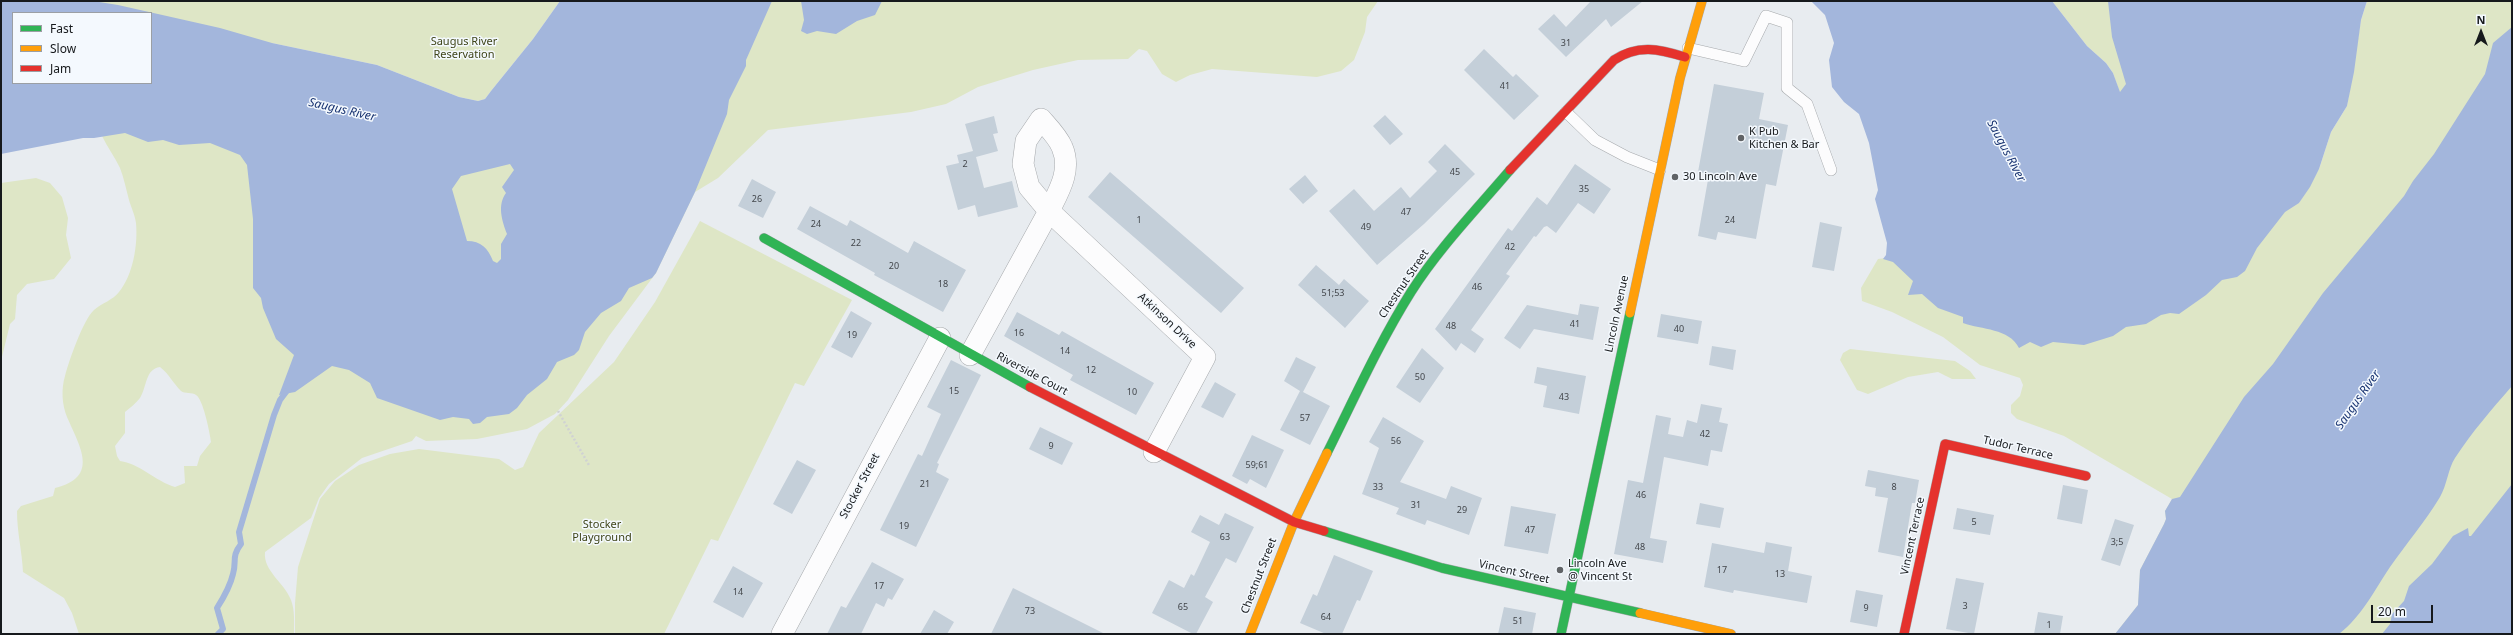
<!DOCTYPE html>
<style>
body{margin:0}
#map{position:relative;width:2513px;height:635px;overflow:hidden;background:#e8ecf0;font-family:"Noto Sans",sans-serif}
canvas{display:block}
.frame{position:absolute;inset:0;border:2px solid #16191c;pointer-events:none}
.legend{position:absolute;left:12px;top:12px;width:140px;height:72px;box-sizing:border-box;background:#f4f9fe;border:1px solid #9b9fa4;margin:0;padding:5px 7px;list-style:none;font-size:12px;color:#16191c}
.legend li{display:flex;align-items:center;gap:8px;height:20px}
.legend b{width:20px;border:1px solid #9b9fa4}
.north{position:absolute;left:2461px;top:12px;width:40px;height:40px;-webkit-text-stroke:3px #f4f9fe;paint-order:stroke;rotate:0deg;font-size:11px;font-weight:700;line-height:16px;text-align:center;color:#16191c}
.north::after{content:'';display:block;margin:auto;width:14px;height:18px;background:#16191c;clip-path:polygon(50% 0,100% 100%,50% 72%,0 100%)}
.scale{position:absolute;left:2371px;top:605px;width:62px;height:18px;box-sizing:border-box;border:2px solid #16191c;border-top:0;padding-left:5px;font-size:12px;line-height:14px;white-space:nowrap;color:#16191c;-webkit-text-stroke:3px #f4f9fe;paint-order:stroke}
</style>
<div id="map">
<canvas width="2513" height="635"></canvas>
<div class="frame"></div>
<ul class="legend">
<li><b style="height:5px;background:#30b455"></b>Fast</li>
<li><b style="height:5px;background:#ff9f0a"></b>Slow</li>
<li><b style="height:5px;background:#e5322d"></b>Jam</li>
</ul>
<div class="north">N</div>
<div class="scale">20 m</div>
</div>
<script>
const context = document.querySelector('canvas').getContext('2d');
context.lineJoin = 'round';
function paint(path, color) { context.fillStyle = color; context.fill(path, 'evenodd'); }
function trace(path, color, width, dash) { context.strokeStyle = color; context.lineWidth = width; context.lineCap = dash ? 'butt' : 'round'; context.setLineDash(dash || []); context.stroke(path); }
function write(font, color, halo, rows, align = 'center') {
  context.font = font + ' "Noto Sans",sans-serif'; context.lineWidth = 3; context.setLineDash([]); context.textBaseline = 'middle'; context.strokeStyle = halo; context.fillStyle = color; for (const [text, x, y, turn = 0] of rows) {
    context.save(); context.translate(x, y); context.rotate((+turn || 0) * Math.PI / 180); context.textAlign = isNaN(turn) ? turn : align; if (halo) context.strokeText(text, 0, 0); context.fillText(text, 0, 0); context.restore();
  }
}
paint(new Path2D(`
 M1,1H560L533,39L491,91L485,99L478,101L459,97L377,65L272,43L252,50L151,13H13Z
 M701,1H1378L1367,17L1365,32L1354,60L1341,71L1317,77L1212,69L1190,75L1176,82L1162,74L1147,51L1139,49L1128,59L1078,60L1033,70L978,87L946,104L911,112L768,130L718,178L695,192L656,273L609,336L568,400L555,414L527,429L477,439L426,441L416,436L412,441L362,458L329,484L319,498L311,518L265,552C263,571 284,582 291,600C295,610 294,623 294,634H79L72,613L64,598L23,572C22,551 17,532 17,511L21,506L53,496L55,488C100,477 80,447 67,417C62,405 61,389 65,376C69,361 83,320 94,310C102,303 113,300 119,292C133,275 138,245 136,223C135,215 131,207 129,200C126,189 124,178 120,168C115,157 107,147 102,136L145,126L436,187ZM160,367C169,374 173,383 181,391C185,394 192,392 196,395C203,399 210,433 211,442L200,456L197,466H184L185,483L175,487C155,481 141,464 120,461L117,456L115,446L125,433V412C130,408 136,403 140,398C147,387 145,369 160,367Z
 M2052,1H2136L2135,83L2120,93L2113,73L2106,63L2087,46Z
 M2367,1H2512V532L2427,634H2115L2138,605L2140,570L2164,524L2166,519L2165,511L2172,499L2064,436L2017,419L2011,413V405L2020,396L2023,385L2020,378L1980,365L1943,337L1892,312L1862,301L1861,288L1878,259L2299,203L2319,169L2331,132L2347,106L2361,20Z
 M36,178L50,183L62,197L68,218L66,235L71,258L54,279L27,284L17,295L15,319L10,324L1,361V183Z
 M700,221L852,300L804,386L795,383L718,541L711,539L664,634H295V603L298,567L320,499L335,481L359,465L390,454L419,449L499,459L515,470L523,467L539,433L614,362L655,302Z
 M1850,349L1955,361L1970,371L1976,379H1952L1938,372L1908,377L1868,394L1857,390L1840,360L1843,353Z`), '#dee6c6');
paint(new Path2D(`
 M1,1H93L118,5L220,28L272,43L377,65L459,97L478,101L485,99L491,91L533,39L560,1H772L746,60V66L729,100L727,114L695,192L656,273L652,278L629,288L621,301L601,313L585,332L579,350L574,355L557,362L547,379L527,395L517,408L509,414L487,417L480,423L473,424L469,419L453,417L440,420L377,398L370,383L349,370L332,366L295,392L279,395L294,355L276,339L263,308L261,298L253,288V219L247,165L240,155L210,143L179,145L163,140L148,142L125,133L94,138H83L1,154ZM13,13H151V83H13ZM510,164L514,170L502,187L506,193C497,205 502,221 507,234L501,244V259L497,263L493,261C488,248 481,241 467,241L452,189L461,176Z
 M801,1H882L875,15L857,21L836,34L817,31L807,34L801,31L804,20Z
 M1811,1H2052L2087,46L2106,63L2113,73L2120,92L2126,84L2112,37L2108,1H2367L2361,20L2354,72L2347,106L2331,132L2319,169L2310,187L2299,203L2285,212L2257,248L2245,271L2237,277L2222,280L2206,295L2179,314L2170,313L2161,315L2146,324L2126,327L2113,336L2084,345L2053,342L2041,347L2030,342L2019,348C2009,328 1982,330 1963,323V317L1938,308L1922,294L1908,295L1913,281L1893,262L1883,259L1886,255L1887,243L1875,199L1878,190L1869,143L1859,114L1844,102L1832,87L1829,60L1834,43L1825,15Z
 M2512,27V386C2492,409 2472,432 2455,458C2448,469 2447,485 2440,497C2425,522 2406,544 2390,567C2374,591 2362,616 2339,634H2115L2138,605L2140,570L2164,524L2166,519L2165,511L2172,499L2180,497L2244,397L2273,364L2323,293L2404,196L2413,181L2434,154L2485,74L2493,43Z
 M2512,484V634H2382L2390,624L2392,614L2404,601L2409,586L2432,564L2453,536L2468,528L2469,536H2471Z`), '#a3b6dc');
trace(new Path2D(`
 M218,634L223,629L217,608C224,597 230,587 233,574C237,560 231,557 241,544L239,532L274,415L280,400L289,388`), '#a3b6dc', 6);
paint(new Path2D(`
 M1591,1H1643L1611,27L1606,19L1566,57L1538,29L1554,14L1566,27Z
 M1484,49L1513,77L1516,74L1539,96L1514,120L1464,70Z
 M1714,84L1764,93L1759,119L1788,125L1776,186L1766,184L1756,239L1718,232L1716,240L1698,236L1709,174L1698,172Z
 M1385,115L1403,134L1390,145L1373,126Z
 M994,116L998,133L993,134L998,151L976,157L984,188L1012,181L1018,207L978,217L975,205L958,210L946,166L959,163L957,155L973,151L965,124Z
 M1445,144L1475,174L1424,224L1377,265L1329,211L1354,189L1374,211L1401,187L1410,198L1437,171L1428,162Z
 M1575,164L1611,189L1594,214L1578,203L1556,233L1547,226L1544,227L1536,237L1534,236L1506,274L1510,276L1471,330L1484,339L1475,353L1461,343L1456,351L1435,329L1508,228L1512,231L1537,197L1547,205Z
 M1110,172L1244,288L1221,313L1088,197Z
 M1305,175L1318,191L1303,204L1289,189Z
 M752,179L776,192L763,218L738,206Z
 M810,206L847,226L850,220L908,253L914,241L966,270L943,312L874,275L875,273L797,229Z
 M1820,222L1842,227L1834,271L1812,267Z
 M1316,265L1339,285L1344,279L1369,301L1345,328L1298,285Z
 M1580,304L1599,307L1593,340L1534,329L1520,349L1504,338L1527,305L1578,315Z
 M851,311L872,323L852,358L831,347Z
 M1017,312L1059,335L1062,331L1154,383L1136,415L1070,380L1073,375L1004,336Z
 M1661,314L1702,321L1698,344L1657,337Z
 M1712,346L1736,350L1733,370L1709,365Z
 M1422,348L1444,368L1420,403L1396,387Z
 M1296,357L1316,367L1303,392L1330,406L1310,445L1280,430L1300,391L1284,381Z
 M951,360L981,375L937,463L939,464L936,472L949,479L916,547L880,530L918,454L922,456L941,414L927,407Z
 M1537,367L1586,376L1579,414L1543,407L1547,386L1534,383Z
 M1215,382L1236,394L1223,418L1201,407Z
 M1701,404L1722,408L1719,422L1728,424L1722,452L1711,450L1708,466L1664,457L1650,538L1667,541L1663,563L1614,554L1628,480L1643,483L1656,415L1671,418L1668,434L1683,437L1687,420L1697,423Z
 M1383,417L1424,441L1400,482L1446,499L1451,486L1482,498L1469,535L1427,520L1425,525L1396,514L1399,508L1362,494L1379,448L1369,442Z
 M1040,427L1073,443L1062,465L1029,449Z
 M1252,435L1284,450L1266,488L1250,479L1247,484L1232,476Z
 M797,460L816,470L792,514L773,504Z
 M1868,470L1919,480L1915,503H1912L1903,557L1878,552L1888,498L1875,496L1876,488L1865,486Z
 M2063,485L2088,490L2082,524L2057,519Z
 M1700,503L1724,508L1720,528L1696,524Z
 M1511,506L1556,514L1548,554L1504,546Z
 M1957,508L1994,515L1990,535L1953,529Z
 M1225,513L1254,527L1236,563L1226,558L1205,597L1213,602L1196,634H1193L1152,613L1169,580L1184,588L1191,574L1194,576L1210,542L1191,532L1200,515L1219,525Z
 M2115,519L2134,525L2120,566L2101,560Z
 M1766,542L1792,547L1788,571L1812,576L1807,603L1734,590L1733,593L1704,587L1712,543L1764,553Z
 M1334,555L1373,571L1360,601L1357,600L1342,634H1326L1300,623L1313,594L1317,596Z
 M872,562L904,579L892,600L888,598L884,607L876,603L861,634H827L841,606L846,608Z
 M733,566L763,583L743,618L713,602Z
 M1956,578L1984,583L1974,634L1946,629Z
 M1013,588L1105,634H991Z
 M1856,590L1883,595L1877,627L1850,622Z
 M1504,607L1536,613L1532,634H1498Z
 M934,610L954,622L947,634H920Z
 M2038,612L2063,616L2060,634H2034Z`), '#c4cfd9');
const lane = new Path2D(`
 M1688,48L1744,61L1766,16L1787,23V88L1807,104L1831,170
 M1566,112L1595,140L1627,157L1660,170`);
const street = new Path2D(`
 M1041,119C1048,127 1058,137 1062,147C1072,170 1059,191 1049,211L1029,187L1023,164L1026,141Z
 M970,355L1049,211L1205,357L1154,452
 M782,634L940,338`);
const fast = new Path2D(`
 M764,238L1030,387
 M1327,453C1354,399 1379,343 1411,292C1439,248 1476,210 1510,170
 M1324,531L1442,568L1640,613
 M1561,634L1630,313`);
const slow = new Path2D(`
 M1630,313L1680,78L1702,1
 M1640,613L1731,634
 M1250,634L1294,522L1327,453`);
const jam = new Path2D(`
 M1510,170L1614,60C1638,44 1659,49 1685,57
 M1030,387L1294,522L1324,531
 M1904,634L1945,444L2086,476`);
trace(lane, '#a6a9ac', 12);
trace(street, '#a6a9ac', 22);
trace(fast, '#a6a9ac', 10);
trace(slow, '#a6a9ac', 10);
trace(jam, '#a6a9ac', 10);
trace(new Path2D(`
 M558,411L589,465`), '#d0d2d3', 2.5, [2, 2]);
trace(lane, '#fcfcfd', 11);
trace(street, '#fcfcfd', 21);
trace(fast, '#30b455', 9);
trace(slow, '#ff9f0a', 9);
trace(jam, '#e5322d', 9);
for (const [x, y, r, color] of [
 [1741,138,4,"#606366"],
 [1675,177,4,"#606366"],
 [1560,570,4,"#606366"]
]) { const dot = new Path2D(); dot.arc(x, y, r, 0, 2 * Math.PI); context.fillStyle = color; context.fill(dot); trace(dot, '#f4f9fe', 1.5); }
write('9px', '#42464b', null, [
 ["31",1566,43],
 ["41",1505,86],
 ["2",965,164],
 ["45",1455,172],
 ["35",1584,189],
 ["26",757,199],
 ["47",1406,212],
 ["1",1139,220],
 ["24",1730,220],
 ["24",816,224],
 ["49",1366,227],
 ["22",856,243],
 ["42",1510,247],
 ["20",894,266],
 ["18",943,284],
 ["46",1477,287],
 ["51;53",1333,293],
 ["41",1575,324],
 ["48",1451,326],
 ["40",1679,329],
 ["16",1019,333],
 ["19",852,335],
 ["14",1065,351],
 ["12",1091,370],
 ["50",1420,377],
 ["15",954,391],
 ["10",1132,392],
 ["43",1564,397],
 ["57",1305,418],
 ["42",1705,434],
 ["56",1396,441],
 ["9",1051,446],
 ["59;61",1257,465],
 ["21",925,484],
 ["33",1378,487],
 ["8",1894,487],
 ["46",1641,495],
 ["31",1416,505],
 ["29",1462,510],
 ["5",1974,522],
 ["19",904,526],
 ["47",1530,530],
 ["63",1225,537],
 ["3;5",2117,542],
 ["48",1640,547],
 ["17",1722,570],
 ["13",1780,574],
 ["17",879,586],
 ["14",738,592],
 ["3",1965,606],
 ["65",1183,607],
 ["9",1866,608],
 ["73",1030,611],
 ["64",1326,617],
 ["51",1518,621],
 ["1",2049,625]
]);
write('11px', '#3e4417', '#f4f9fe', [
 ["Saugus River",464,42],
 ["Reservation",464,55],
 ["Stocker",602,525],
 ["Playground",602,538]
]);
write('11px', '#16191c', '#f4f9fe', [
 ["K Pub",1749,132],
 ["Kitchen & Bar",1749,145],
 ["30 Lincoln Ave",1683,177],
 ["Lincoln Ave",1568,564],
 ["@ Vincent St",1568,577]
], 'left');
write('11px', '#16191c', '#f4f9fe', [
 ["Chestnut Street",1404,284,-56],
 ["Lincoln Avenue",1617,314,-78],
 ["Atkinson Drive",1167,321,43],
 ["Riverside Court",1032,374,28],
 ["Tudor Terrace",2018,448,13],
 ["Stocker Street",860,486,-62],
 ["Vincent Terrace",1913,536,-78],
 ["Vincent Street",1514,572,13],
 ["Chestnut Street",1259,576,-69]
]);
write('italic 12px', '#183371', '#f4f9fe', [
 ["Saugus River",342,110,13],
 ["Saugus River",2006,151,62],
 ["Saugus River",2358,400,-55]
]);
</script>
